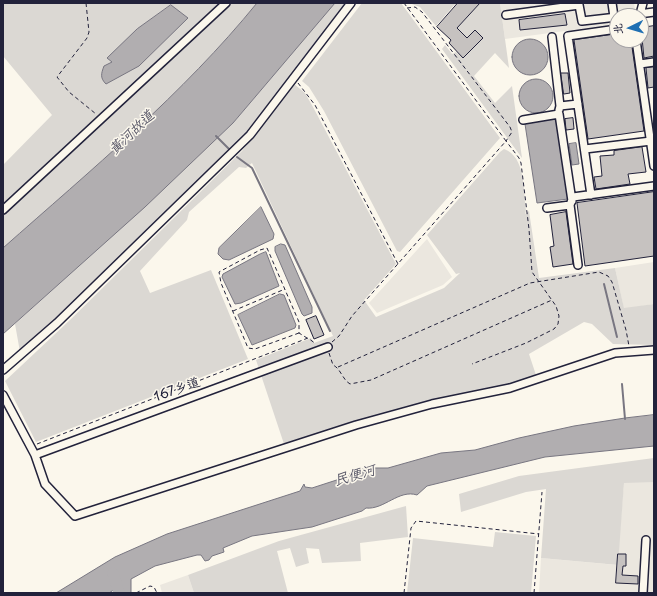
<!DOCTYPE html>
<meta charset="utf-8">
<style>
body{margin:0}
#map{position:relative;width:657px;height:596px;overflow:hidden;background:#fbf7ec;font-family:"Playpen Sans","LXGW WenKai TC",sans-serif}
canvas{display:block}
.frame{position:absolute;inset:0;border:4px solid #22223b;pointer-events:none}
.north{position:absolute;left:609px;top:8px;width:40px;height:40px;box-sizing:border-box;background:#fbf7ec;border:1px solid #a4a2a5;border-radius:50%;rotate:265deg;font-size:11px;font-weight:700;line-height:16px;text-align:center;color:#22223b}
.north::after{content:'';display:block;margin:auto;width:14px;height:18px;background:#1f6fb2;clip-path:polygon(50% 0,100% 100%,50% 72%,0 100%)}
</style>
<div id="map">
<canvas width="657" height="596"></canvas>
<div class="frame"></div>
<div class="north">北</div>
</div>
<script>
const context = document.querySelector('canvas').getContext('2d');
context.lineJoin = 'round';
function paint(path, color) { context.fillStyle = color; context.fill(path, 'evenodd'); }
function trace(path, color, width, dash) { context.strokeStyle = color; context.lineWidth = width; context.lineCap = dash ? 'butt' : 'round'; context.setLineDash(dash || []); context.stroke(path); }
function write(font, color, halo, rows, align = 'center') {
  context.font = font + ' "Playpen Sans","LXGW WenKai TC",sans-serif'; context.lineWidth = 3; context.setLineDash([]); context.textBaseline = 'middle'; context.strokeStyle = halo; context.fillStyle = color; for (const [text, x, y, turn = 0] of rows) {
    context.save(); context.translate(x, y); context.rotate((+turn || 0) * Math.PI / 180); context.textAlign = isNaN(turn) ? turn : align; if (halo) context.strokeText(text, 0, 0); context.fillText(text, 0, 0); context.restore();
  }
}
paint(new Path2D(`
 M500,3H634L636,16H617V24L505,39Z
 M427,239L452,277L443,285L377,313L369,303Z
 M654,262V304L624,309L615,268Z
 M624,482H654V593H539L541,558L617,565Z
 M188,575L194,593H162L160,585Z`), '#ebe7df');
paint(new Path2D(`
 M3,3H257C183,94 91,170 3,248V165L52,115L3,56Z
 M334,3H347L245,136L62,315L20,352L15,324L233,123Z
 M362,3H401L500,138L400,252L397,251L324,111L309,87L302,81Z
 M409,3H456L436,26L420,7Z
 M480,3H500L509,68L495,53L474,76L495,103L512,86L522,158L442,49L445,45L452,54L456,52L463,58L482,38L475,30L467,38L457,28Z
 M294,84L305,93L313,107L396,264L364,300L376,317L444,288L460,273L456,274L427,235L500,152L504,149C526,157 523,190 526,210L525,214L529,211L539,278L615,268L624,308L654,304V345L613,344L592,324L584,322L529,354L536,375L511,384L420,403L284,444L256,360L311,338L314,343L333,336L252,163L246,168L239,167L189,212L187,220L140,271L150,293L211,270L248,359L36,442L5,381L70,320L242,151Z
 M654,458V482L624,483L618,565L541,558L546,489L526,492L461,512L459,494L519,476Z
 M406,506L408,537L360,543L361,561L322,563L319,549L306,548L309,563L296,567L290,548L277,551L288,593H194L188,575L279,541Z
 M495,532L536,536L531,593H407L413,538L493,547Z`), '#dbd8d3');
const water = new Path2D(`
 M257,3H335L233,123L145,207L3,334V248C91,170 183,94 257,3Z
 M171,5L188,18L139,66L106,84C100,78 101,74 104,66L112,62L107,58L137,29Z
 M512 57a18 18 0 1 1 36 0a18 18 0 1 1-36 0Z
 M519 96a17 17 0 1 1 34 0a17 17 0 1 1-34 0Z
 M556,119L568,199L537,203L525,124Z
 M576,143L579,164L572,165L569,144Z
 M261,207L274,234L273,239L229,260L223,259L218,254L219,248Z
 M281,244L285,245L312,307V313L304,316L302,314L275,251V247Z
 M266,252L279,286L241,303L235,304L222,277L223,274L260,254Z
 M280,294L284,295L296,325L295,328L252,345L238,315Z
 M654,415V446L545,457L427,486L417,495C399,489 384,510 366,508L362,511L312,527L252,536L223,548L224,552L212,556L209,560L205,561L201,555H197L155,566L131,579V593H122L121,585L109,593H56L115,557L167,534L300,491L304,484L305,487L312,488L349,476L350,473L366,468H388L441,453L475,450L519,438L574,426L625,418Z`);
paint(water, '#b1aeb0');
trace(water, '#787681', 1);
trace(new Path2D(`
 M216,136L229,149
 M237,157L252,168L330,331
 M604,284L617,337
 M622,384L625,419`), '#787681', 2);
trace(new Path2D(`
 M113,573L119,593`), '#b1aeb0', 11);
const building = new Path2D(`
 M458,3H480L457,28L467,38L475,30L483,38L463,58L449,43L451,40L437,27Z
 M565,14L567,25L520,30L519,20Z
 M654,26V56L644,58L641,28Z
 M617,34V40H631L644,131L588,139L574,40Z
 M654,67V87L648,88L646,68Z
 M561,73H568L570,93L564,94Z
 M573,118L574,129L566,130L565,119Z
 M642,147L646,172L628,174L630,184L596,189L594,177L602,176L600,156L614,155V151Z
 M654,192V256L585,266L577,203Z
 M566,212L573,264L553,267L550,247L554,246L550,215Z
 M316,316L324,335L314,339L306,320Z
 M618,554H626V566H623L622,575L638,576V584L616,583Z`);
paint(building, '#c6c2c0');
trace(building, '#22223b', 1);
const minor = new Path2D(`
 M612,3L614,17
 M640,14L643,3
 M506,15L579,5L582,21L617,17
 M624,16L654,12
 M552,37L560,106
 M636,40L654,166
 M640,64L654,62
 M559,110L560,106L578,104
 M523,120L559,114L572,201
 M585,149L651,141
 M591,195L568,36L617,29
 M570,205L578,265
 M547,208L570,205L573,197L654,186
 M3,210L226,3
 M3,370L57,323L250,135L351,3
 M3,395L35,455L45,484L75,516L356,425L432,404L510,388L615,353L654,350
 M35,455L328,347
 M643,593L646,540`);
trace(minor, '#22223b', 10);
trace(new Path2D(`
 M86,3L89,32L87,38L57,77L69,92L96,114
 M407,8L415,7L422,12L510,127L512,132L506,141L519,158L521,163L529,229L532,272L556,306L559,316L558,324L554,329L526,343L472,364
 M298,83L315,105L398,264
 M233,311L285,289
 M299,333L255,349L248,348L221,283L219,272L260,250L267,248L299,322V333L307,338
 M332,342L339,336L352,316L506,141L404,3
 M329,353L333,365C341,369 342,379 350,384L371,380L552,300
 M338,367L530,283L599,272L608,276L612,282L626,330L629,346
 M37,444L308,338L316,344
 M136,593L150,586L154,587L157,593
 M404,593L411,528L416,521L539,534
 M534,593L542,492`), '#22223b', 1, [4, 3]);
trace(minor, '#fbf7ec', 7);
write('13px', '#22223b', '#fbf7ec', [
 ["167乡道",177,390,-20]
]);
write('italic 14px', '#545364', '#fbf7ec', [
 ["黄河故道",132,133,-44],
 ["民便河",355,476,-16]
]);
</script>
